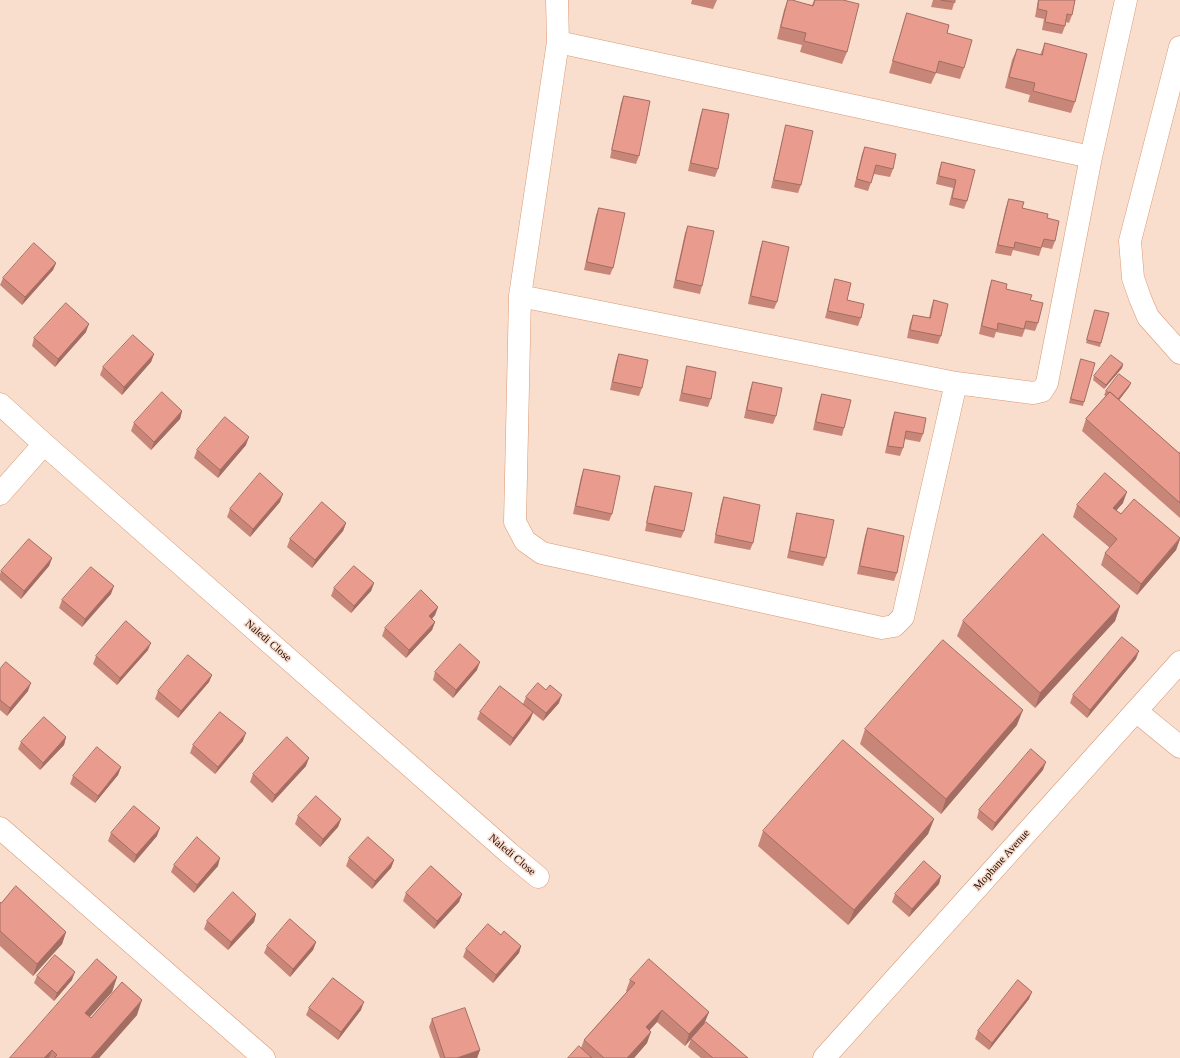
<!DOCTYPE html>
<style>
body{margin:0}
canvas{display:block;background:#f9ddcd}
</style>
<canvas width="1180" height="1058"></canvas>
<script>
const context = document.querySelector('canvas').getContext('2d');
context.lineJoin = 'round';
function trace(path, color, width, dash) { context.strokeStyle = color; context.lineWidth = width; context.lineCap = dash ? 'butt' : 'round'; context.setLineDash(dash || []); context.stroke(path); }
function paint(path, color) { context.fillStyle = color; context.fill(path, 'evenodd'); }
function write(font, color, halo, rows, align = 'center') {
  context.font = font + ' "Times New Roman",serif'; context.lineWidth = 3; context.setLineDash([]); context.textBaseline = 'middle'; context.strokeStyle = halo; context.fillStyle = color; for (const [text, x, y, turn = 0] of rows) {
    context.save(); context.translate(x, y); context.rotate((+turn || 0) * Math.PI / 180); context.textAlign = isNaN(turn) ? turn : align; if (halo) context.strokeText(text, 0, 0); context.fillText(text, 0, 0); context.restore();
  }
}
const minor = new Path2D(`
 M557,0L558,42L520,296L515,522L525,541L542,553L882,628L894,626L903,617L956,383
 M558,42L1091,157
 M1180,47L1130,241L1133,278L1140,298L1148,317L1180,353
 M520,296L956,383L1033,393L1042,391L1047,383L1091,157L1126,0
 M0,404L44,444L509,853L538,877
 M0,494L44,444
 M1136,711L1180,747
 M0,828L264,1058
 M824,1058L1180,662`);
trace(minor, '#db9871', 23);
trace(minor, '#fff', 22);
paint(new Path2D(`
 M692,0H717L713,9L691,4Z
 M788,0L812,5L814,0H843L847,52L842,64L800,52L802,45L777,39L784,10Z
 M933,0H955L952,10L931,7Z
 M1038,0H1075L1072,15L1069,23L1066,22L1065,26L1062,34L1042,30L1044,19L1035,17Z
 M907,13L947,33L964,68L960,79L936,73L931,84L889,73L903,25Z
 M1045,43L1075,102L1071,113L1028,102L1030,95L1005,88L1012,60L1017,49L1040,55Z
 M624,96L639,156L636,164L610,158L621,103Z
 M703,109L718,169L715,177L688,171L700,117Z
 M786,125L801,185L798,193L771,188L784,133Z
 M865,147L893,169L890,177L874,174L868,191L854,187L862,154Z
 M942,162L975,170L967,201L964,209L949,205L953,188L936,184L939,170Z
 M1009,199L1022,208L1047,218L1055,241L1052,249L1042,247L1039,256L1013,250L1011,256L995,253L1006,207Z
 M599,208L613,268L610,275L584,270L596,215Z
 M688,226L702,286L700,294L673,288L685,233Z
 M763,241L777,302L774,309L748,304L760,249Z
 M56,263L53,270L22,305L0,285L3,278Z
 M835,279L847,300L861,318L858,326L825,318L833,287Z
 M992,280L1006,289L1030,300L1038,323L1035,331L1025,329L1022,337L996,332L994,338L979,334L989,288Z
 M934,300L941,336L938,344L907,338L910,323L913,315L929,318L931,308Z
 M1095,310L1101,343L1100,347L1086,343Z
 M86,332L55,367L32,346L34,338Z
 M154,354L151,362L122,395L100,375L103,367Z
 M619,354L642,388L639,396L610,390L616,362Z
 M1081,359L1084,402L1083,406L1069,403Z
 M1123,364L1122,368L1104,389L1093,380L1094,376Z
 M687,366L711,399L708,407L679,401L685,374Z
 M753,382L776,416L773,424L744,418L750,390Z
 M1131,383L1129,387L1119,400L1179,453L1180,451V518L1082,431L1086,419L1106,396L1104,395L1106,391Z
 M822,394L844,428L842,436L813,430L819,402Z
 M182,411L180,419L151,450L131,431L134,423Z
 M895,412L923,434L920,442L904,439L903,448L900,456L885,453L892,420Z
 M246,445L218,478L194,458L197,450Z
 M584,469L612,514L609,521L573,514L581,477Z
 M655,486L684,531L681,538L645,531L652,494Z
 M724,497L753,543L750,550L714,543L721,505Z
 M280,502L250,537L227,517L230,509Z
 M1123,503L1116,510L1121,514L1180,539L1176,550L1137,595L1101,565L1105,553L1110,548L1073,517L1077,505Z
 M797,513L826,558L823,566L787,558L795,521Z
 M346,523L343,531L312,568L287,547L290,539Z
 M868,528L897,573L894,581L857,574L865,536Z
 M52,558L49,566L21,599L0,580V574L1,571Z
 M374,583L371,591L351,613L331,596L334,588Z
 M111,594L82,627L59,608L62,600Z
 M1120,606L1115,621L1035,708L957,636L963,621Z
 M438,607L435,615L432,619L435,622L432,630L406,658L382,636L385,628Z
 M148,650L117,685L93,664L96,656Z
 M1136,659L1087,718L1070,703L1073,695Z
 M0,669L28,691L7,716L0,710Z
 M477,670L453,698L433,680L435,672Z
 M212,675L209,682L178,718L155,699L158,691Z
 M526,697L559,703L543,721L533,713L530,720L510,746L477,719L480,712L523,704Z
 M1017,725L941,814L860,744L865,729Z
 M66,737L64,745L40,770L18,749L21,742Z
 M243,741L215,774L190,753L193,745Z
 M306,766L272,803L250,782L253,774Z
 M121,767L118,775L95,803L70,784L73,776Z
 M1043,770L992,831L977,818L979,810Z
 M298,816L341,819L338,827L320,847L295,824Z
 M934,819L928,834L848,925L758,846L763,831Z
 M111,833L157,836L134,863L108,841Z
 M349,858L394,860L391,868L372,889L346,866Z
 M174,865L218,866L194,893L171,872Z
 M941,876L939,884L909,917L892,902L895,894Z
 M406,893L462,894L459,902L434,929L403,901Z
 M0,902L66,932L62,944L33,976L0,946Z
 M256,914L254,922L228,950L204,929L207,921Z
 M316,942L313,950L290,977L264,953L267,946Z
 M521,946L519,953L493,983L463,957L466,949Z
 M37,976L72,980L54,1001L34,983Z
 M117,977L112,992L89,1017L91,1018L137,1015L99,1058H10Z
 M630,980L709,1012L704,1024L685,1046L657,1022L650,1030L647,1043L634,1058H568L581,1048L584,1040L627,992L626,991Z
 M1029,999L989,1050L975,1039L978,1031Z
 M309,1008L361,1010L338,1040L306,1015Z
 M432,1019L480,1050L477,1058H440L429,1027Z
 M691,1039L748,1058H701L688,1047Z`), '#c88679');
paint(new Path2D(`
 M56,263L53,270L22,305L25,297Z
 M89,324L86,332L55,367L58,359Z
 M154,354L151,362L122,395L124,387Z
 M1123,364L1122,368L1104,389L1106,385Z
 M1131,383L1129,387L1116,404L1117,400Z
 M182,411L180,419L151,450L154,442Z
 M249,437L246,445L218,478L220,470Z
 M1127,492L1123,503L1109,519L1113,508Z
 M283,494L280,502L250,537L253,529Z
 M346,523L343,531L312,568L315,560Z
 M1180,539L1176,550L1137,595L1141,584Z
 M52,558L49,566L21,599L24,591Z
 M374,583L371,591L351,613L354,606Z
 M114,586L111,594L82,627L85,619Z
 M1120,606L1115,621L1035,708L1040,693Z
 M438,607L435,615L427,624L429,616Z
 M435,622L432,630L406,658L409,650Z
 M151,643L148,650L117,685L120,678Z
 M1139,651L1136,659L1087,718L1090,710Z
 M480,662L477,670L453,698L456,690Z
 M212,675L209,682L178,718L181,711Z
 M31,683L28,691L7,716L10,708Z
 M562,695L559,703L543,721L546,713Z
 M1023,710L1017,725L941,814L946,799Z
 M533,712L530,720L510,746L513,738Z
 M246,733L243,741L215,774L218,767Z
 M66,737L64,745L40,770L43,763Z
 M309,758L306,766L272,803L275,795Z
 M1046,762L1043,770L992,831L995,823Z
 M121,767L118,775L95,803L98,796Z
 M341,819L338,827L320,847L323,839Z
 M934,819L928,834L848,925L854,910Z
 M160,828L157,836L134,863L136,855Z
 M220,858L218,866L194,893L197,885Z
 M394,860L391,868L372,889L375,881Z
 M941,876L939,884L909,917L912,909Z
 M462,894L459,902L434,929L437,921Z
 M256,914L254,922L228,950L231,942Z
 M66,932L62,944L33,976L37,964Z
 M316,942L313,950L290,977L293,969Z
 M521,946L519,953L493,983L496,975Z
 M75,972L72,980L54,1001L57,993Z
 M117,977L112,992L80,1028L85,1013Z
 M1032,992L1029,999L989,1050L992,1043Z
 M142,1000L137,1015L99,1058H91Z
 M364,1002L361,1010L338,1040L341,1032Z
 M662,1010L657,1022L642,1038L646,1027Z
 M709,1012L704,1024L685,1046L689,1034Z
 M651,1032L647,1043L634,1058H627Z
 M52,1050L49,1058H44Z
 M480,1050L477,1058H457Z`), '#a36d63');
const building = new Path2D(`
 M788,0H792L813,6L815,0H843L859,4L847,52L804,41L806,33L781,27Z
 M941,0H955V2Z
 M1039,0H1075L1072,15L1067,14L1065,26L1045,22L1047,11L1038,9Z
 M907,13L949,25L947,33L972,40L964,68L939,61L936,73L893,61Z
 M1045,43L1087,54L1075,102L1033,91L1035,83L1009,77L1017,49L1042,55Z
 M624,96L650,101L639,156L612,150Z
 M703,109L729,114L718,169L691,163Z
 M786,125L813,131L801,185L774,180Z
 M865,147L896,154L893,169L876,165L871,183L857,179Z
 M942,162L975,170L967,201L952,198L956,180L939,176Z
 M1009,199L1024,202L1022,208L1048,214L1047,218L1059,221L1055,241L1044,239L1041,248L1015,242L1014,248L998,245Z
 M599,208L625,213L613,268L587,262Z
 M688,226L714,231L702,286L676,280Z
 M763,241L789,247L777,302L751,296Z
 M34,243L56,263L25,297L3,278Z
 M835,279L851,283L847,300L864,304L861,318L828,311Z
 M992,280L1007,284L1006,289L1032,295L1030,300L1043,303L1038,323L1026,321L1024,329L998,323L997,330L982,326Z
 M934,300L948,304L941,336L910,330L913,315L930,318Z
 M66,303L89,324L58,359L34,338Z
 M1095,310L1109,313L1101,343L1087,340Z
 M133,335L154,354L124,387L103,367Z
 M619,354L648,360L642,388L613,382Z
 M1111,355L1123,364L1106,385L1094,376Z
 M1081,359L1095,363L1084,402L1071,399Z
 M687,366L716,372L711,399L682,393Z
 M1119,374L1131,383L1118,399L1110,392L1109,393L1106,391Z
 M753,382L782,388L776,416L747,410Z
 M162,392L182,411L154,442L134,423Z
 M1110,392L1180,454V503L1086,419Z
 M822,394L851,400L844,428L816,422Z
 M895,412L926,418L923,434L906,431L903,448L888,446Z
 M225,417L249,437L220,470L197,450Z
 M584,469L620,476L612,514L576,506Z
 M260,473L283,494L253,529L230,509Z
 M1105,473L1127,492L1113,508L1121,514L1134,499L1180,538L1141,584L1105,553L1117,539L1077,505Z
 M655,486L692,493L684,531L647,523Z
 M724,497L760,505L753,543L716,535Z
 M322,502L346,523L315,560L290,539Z
 M797,513L834,520L826,558L790,551Z
 M868,528L904,536L897,573L860,566Z
 M1043,534L1120,606L1040,693L963,621Z
 M29,539L52,558L24,591L1,571Z
 M354,566L374,583L354,606L334,588Z
 M91,567L114,586L85,619L62,600Z
 M421,590L438,607L429,616L435,622L409,650L385,628Z
 M126,621L151,643L120,678L96,656Z
 M1122,637L1139,651L1090,710L1073,695Z
 M943,640L1023,710L946,799L865,729Z
 M460,644L480,662L456,690L435,672Z
 M188,655L212,675L181,711L158,691Z
 M6,662L31,683L10,708L0,700V669Z
 M538,683L546,690L550,685L562,695L546,713L526,697Z
 M500,686L533,712L513,738L480,712Z
 M220,712L246,733L218,767L193,745Z
 M44,717L66,737L43,763L21,742Z
 M287,737L309,758L275,795L253,774Z
 M843,740L934,819L854,910L763,831Z
 M97,747L121,767L98,796L73,776Z
 M1031,749L1046,762L995,823L979,810Z
 M316,796L341,819L323,839L298,816Z
 M134,806L160,828L136,855L111,833Z
 M197,837L220,858L197,885L174,865Z
 M368,837L394,860L375,881L349,858Z
 M924,861L941,876L912,909L895,894Z
 M431,866L462,894L437,921L406,893Z
 M16,886L66,932L37,964L0,931V902L1,903Z
 M233,892L256,914L231,942L207,921Z
 M290,919L316,942L293,969L267,946Z
 M488,924L501,935L504,931L521,946L496,975L466,949Z
 M55,955L75,972L57,993L37,976Z
 M97,959L117,977L85,1013L91,1018L122,982L142,1000L91,1058H54L57,1055L52,1050L44,1058H10Z
 M649,959L709,1012L689,1034L662,1010L646,1027L651,1032L627,1058H604L584,1040L635,983L630,980Z
 M333,978L364,1002L341,1032L309,1008Z
 M1018,980L1032,992L992,1043L978,1031Z
 M465,1008L480,1050L457,1058H445L432,1019Z
 M706,1022L748,1058H713L691,1039Z
 M579,1046L592,1058H568Z`);
paint(building, '#e99c8d');
trace(building, '#a36d63', 1);
write('11px', '#1c0500', '#f9ddcd', [
 ["Naledi Close",268,641,41],
 ["Naledi Close",512,855,40],
 ["Mophane Avenue",1002,860,-48]
]);
</script>
